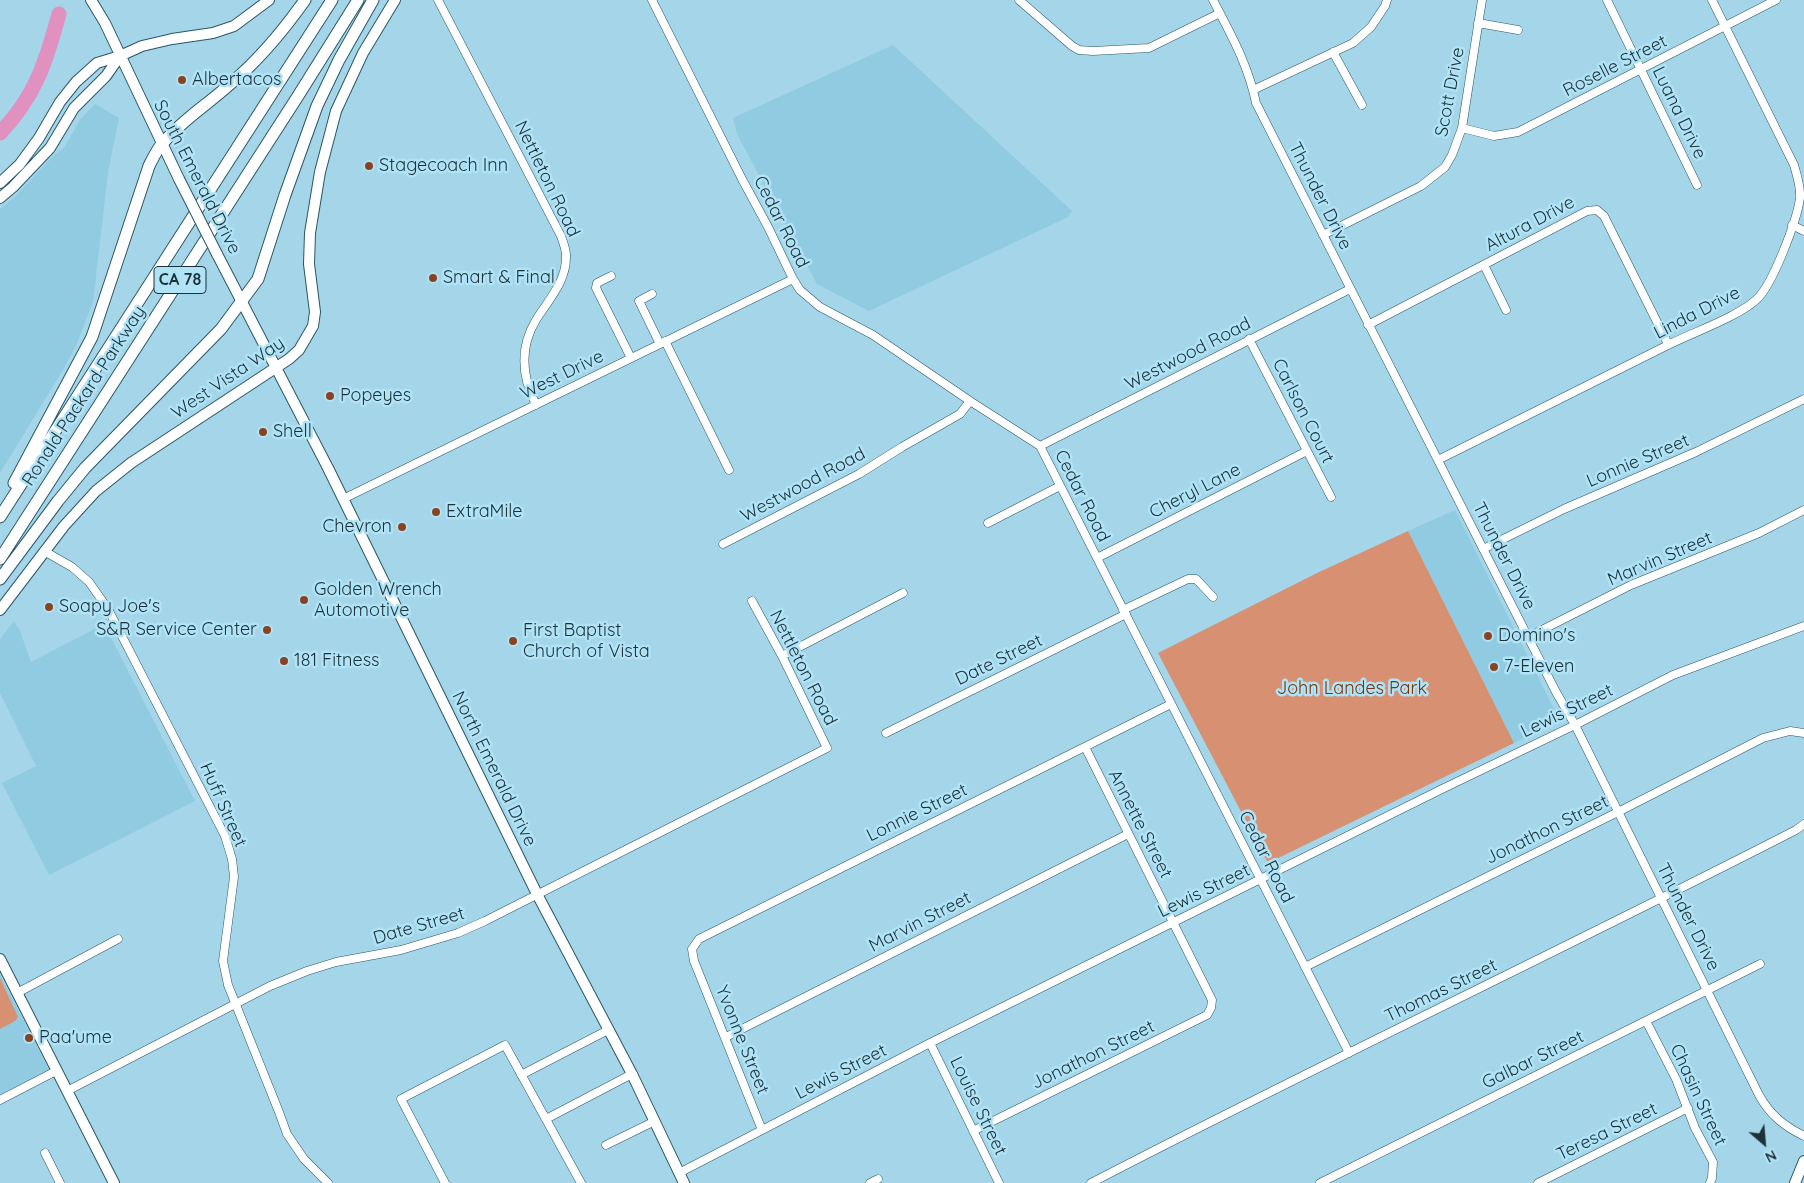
<!DOCTYPE html>
<style>
body{margin:0}
#map{position:relative;width:1804px;height:1183px;overflow:hidden;background:#a4d5e9;font-family:Quicksand,sans-serif}
canvas{display:block}
.north{position:absolute;left:1739px;top:1118px;width:50px;height:50px;-webkit-text-stroke:4px #b1e3f7;paint-order:stroke;rotate:153deg;font-size:14px;font-weight:700;line-height:20px;text-align:center;color:#1d3139}
.north::after{content:'';display:block;margin:auto;width:18px;height:22px;background:#1d3139;clip-path:polygon(50% 0,100% 100%,50% 72%,0 100%)}
</style>
<div id="map">
<canvas width="1804" height="1183"></canvas>
<div class="north">N</div>
</div>
<script>
const context = document.querySelector('canvas').getContext('2d');
context.lineJoin = 'round';
function paint(path, color) { context.fillStyle = color; context.fill(path, 'evenodd'); }
function trace(path, color, width, dash) { context.strokeStyle = color; context.lineWidth = width; context.lineCap = dash ? 'butt' : 'round'; context.setLineDash(dash || []); context.stroke(path); }
function write(font, color, halo, rows, align = 'center') {
  context.font = font + ' Quicksand,sans-serif'; context.lineWidth = 5; context.setLineDash([]); context.textBaseline = 'middle'; context.strokeStyle = halo; context.fillStyle = color; for (const [text, x, y, turn = 0] of rows) {
    context.save(); context.translate(x, y); context.rotate((+turn || 0) * Math.PI / 180); context.textAlign = isNaN(turn) ? turn : align; if (halo) context.strokeText(text, 0, 0); context.fillText(text, 0, 0); context.restore();
  }
}
paint(new Path2D(`
 M893,45L1072,211L1068,217L869,311L817,284L737,134L733,118Z
 M95,104L119,118L108,172L93,302L76,346L63,370L0,473V209L15,197L53,156L64,148L80,120Z
 M1455,510L1560,721L1514,743L1408,531Z
 M14,621L20,631L31,662L104,624L195,801L49,875L2,783L36,766L0,693V639Z
 M0,974L49,1070L0,1096Z`), '#90cbe2');
paint(new Path2D(`
 M1408,531L1514,743L1268,863L1158,653L1317,573Z
 M0,978L18,1017L15,1021L0,1029Z`), '#d79172');
trace(new Path2D(`
 M0,133C35,97 46,62 59,14`), '#e091bf', 15);
const minor = new Path2D(`
 M438,0L561,236C563,242 566,249 566,255C567,281 549,299 536,320C519,348 522,377 536,405
 M652,0L742,179L768,227L793,279L800,290L820,307L873,335L970,401L1040,446L1349,1053
 M1019,0L1072,46L1079,50L1093,51L1149,48L1220,13
 M1213,0C1231,35 1248,64 1256,103L1556,692L1575,725L1759,1095C1770,1115 1784,1126 1804,1136
 M1607,0L1697,185
 M1478,23L1518,30
 M1333,52L1362,105
 M1253,90L1353,43L1371,27L1385,6L1387,0
 M1462,128L1494,136L1518,132L1776,0
 M1792,225L1804,231
 M1323,235L1421,186L1445,167L1452,155L1462,128L1482,0
 M1484,265L1506,310
 M611,276L597,283L596,288L631,358
 M652,294L639,301L660,344
 M1368,325L1587,211L1597,210L1604,216L1668,344
 M1249,339L1331,497
 M665,341L729,470
 M1040,446L1350,289
 M1438,460C1514,422 1590,384 1666,346C1691,333 1738,317 1757,299C1773,284 1797,220 1800,198C1801,187 1797,176 1794,165L1712,0
 M343,499L793,279
 M988,523L1060,486
 M723,544L859,474L902,447L960,414L970,401
 M1483,549L1564,509L1696,452L1804,399
 M44,551L72,567L89,582L108,609L225,836L232,859L234,877L223,961L228,985L279,1112L287,1134L304,1159L328,1183
 M1097,558L1307,451
 M1123,610L1188,579H1196L1213,597
 M1528,637L1631,585L1759,533L1804,510
 M782,656L903,593
 M886,733L1126,614
 M1305,967L1618,812L1763,738L1790,731L1804,733
 M17,993L118,939
 M1646,1021L1676,1079L1695,1128L1713,1162L1712,1178L1710,1183
 M726,1037L1128,834
 M930,1043L999,1183
 M521,1075L608,1030
 M67,1091L270,986L307,971L336,962L401,950L458,933L485,921L827,748L782,656L752,601
 M0,1100L56,1071
 M546,1119L632,1074
 M762,1130L694,961L692,949L699,939L1171,704
 M973,1131L1207,1015L1211,1008L1212,1000L1085,747
 M606,1145L655,1121
 M45,1153L60,1183
 M679,1173L930,1043L1442,789L1575,725L1673,675L1804,626
 M445,1183L401,1099L505,1045L581,1183
 M870,1183L878,1179
 M1091,1183C1324,1062 1562,950 1796,830L1804,824
 M1320,1183L1760,964
 M1538,1183L1688,1108`);
const major = new Path2D(`
 M91,0L105,23L179,179
 M0,183L20,164L39,138L60,102L76,82L97,63L120,56L142,46L172,39L213,33L234,26L269,0
 M0,198L13,187L50,148L74,108L106,76L120,56
 M217,254L328,468L537,894L632,1074L684,1183
 M0,610L64,526L96,491L131,463L289,359L299,350L313,326L315,312L309,264L310,233L320,172L336,111L363,53L395,0
 M0,959L114,1183
 M1795,1183L1804,1161`);
const highway = new Path2D(`
 M14,483L92,337L149,166C153,158 157,149 163,143C182,120 207,105 229,85C258,61 283,31 305,0
 M0,517L332,0
 M0,559L298,96L358,0
 M0,579L58,501L85,468L221,329L258,279L285,195L317,106L339,60L373,0`);
trace(minor, '#285768', 9);
trace(major, '#285768', 12);
trace(highway, '#285768', 13);
trace(minor, '#fff', 8);
trace(major, '#fff', 10);
trace(highway, '#fff', 11);
const majorBridge = new Path2D(`
 M179,179L217,254`);
trace(majorBridge, '#285768', 12, []);
trace(majorBridge, '#fff', 10);
for (const [x, y, r, color] of [
 [182,80,5,"#8a4321"],
 [369,166,5,"#8a4321"],
 [433,278,5,"#8a4321"],
 [330,396,5,"#8a4321"],
 [263,432,5,"#8a4321"],
 [436,512,5,"#8a4321"],
 [402,527,5,"#8a4321"],
 [304,600,5,"#8a4321"],
 [49,607,5,"#8a4321"],
 [267,630,5,"#8a4321"],
 [1488,636,5,"#8a4321"],
 [513,641,5,"#8a4321"],
 [284,661,5,"#8a4321"],
 [1494,667,5,"#8a4321"],
 [29,1038,5,"#8a4321"]
]) { const dot = new Path2D(); dot.arc(x, y, r, 0, 2 * Math.PI); context.fillStyle = color; context.fill(dot); trace(dot, '#b1e3f7', 2); }
for (const [x, y, w] of [
 [180,280,52]
]) { const box = new Path2D(); box.roundRect(x - w / 2, y - 13.5, w, 27, 4); context.fillStyle = '#b1e3f7'; context.fill(box); trace(box, '#1d3139', 1); }
write('bold 16px', '#1d3139', null, [
 ["CA 78",180,280]
]);
write('18px', '#1d3139', '#b1e3f7', [
 ["Roselle Street",1615,66,-27],
 ["Scott Drive",1450,92,-79],
 ["Luana Drive",1679,113,64],
 ["South Emerald Drive",197,177,63],
 ["Nettleton Road",547,179,64],
 ["Thunder Drive",1320,196,63],
 ["Cedar Road",781,222,63],
 ["Altura Drive",1530,224,-28],
 ["Linda Drive",1697,313,-27],
 ["Westwood Road",1188,354,-27],
 ["West Drive",562,375,-26],
 ["West Vista Way",228,378,-34],
 ["Ronald Packard Parkway",84,396,-57],
 ["Carlson Court",1303,411,63],
 ["Lonnie Street",1638,461,-23],
 ["Westwood Road",803,485,-28],
 ["Cheryl Lane",1195,491,-27],
 ["Cedar Road",1082,496,63],
 ["Thunder Drive",1504,556,63],
 ["Marvin Street",1660,559,-23],
 ["Date Street",999,660,-26],
 ["Nettleton Road",803,668,63],
 ["Lewis Street",1567,711,-26],
 ["North Emerald Drive",494,769,64],
 ["Huff Street",223,805,66],
 ["Lonnie Street",917,813,-26],
 ["Annette Street",1140,824,63],
 ["Jonathon Street",1547,830,-26],
 ["Cedar Road",1266,857,63],
 ["Lewis Street",1204,891,-26],
 ["Thunder Drive",1688,917,63],
 ["Marvin Street",920,922,-27],
 ["Date Street",419,926,-16],
 ["Thomas Street",1441,991,-26],
 ["Yvonne Street",742,1040,68],
 ["Jonathon Street",1093,1055,-26],
 ["Galbar Street",1533,1060,-26],
 ["Lewis Street",841,1072,-27],
 ["Chasin Street",1698,1095,65],
 ["Louise Street",978,1106,64],
 ["Teresa Street",1607,1132,-26]
]);
write('18px', '#1d3139', '#b1e3f7', [
 ["Albertacos",192,80],
 ["Stagecoach Inn",379,166],
 ["Smart & Final",443,278],
 ["Popeyes",340,396],
 ["Shell",273,432],
 ["ExtraMile",446,512],
 ["Chevron",392,527,"right"],
 ["Golden Wrench",314,590],
 ["Automotive",314,611],
 ["Soapy Joe's",59,607],
 ["S&R Service Center",257,630,"right"],
 ["First Baptist",523,631],
 ["Church of Vista",523,652],
 ["Domino's",1498,636],
 ["181 Fitness",294,661],
 ["7-Eleven",1504,667],
 ["Paa'ume",39,1038]
], 'left');
write('18px', '#7c330a', '#b1e3f7', [
 ["John Landes Park",1352,689]
]);
</script>
